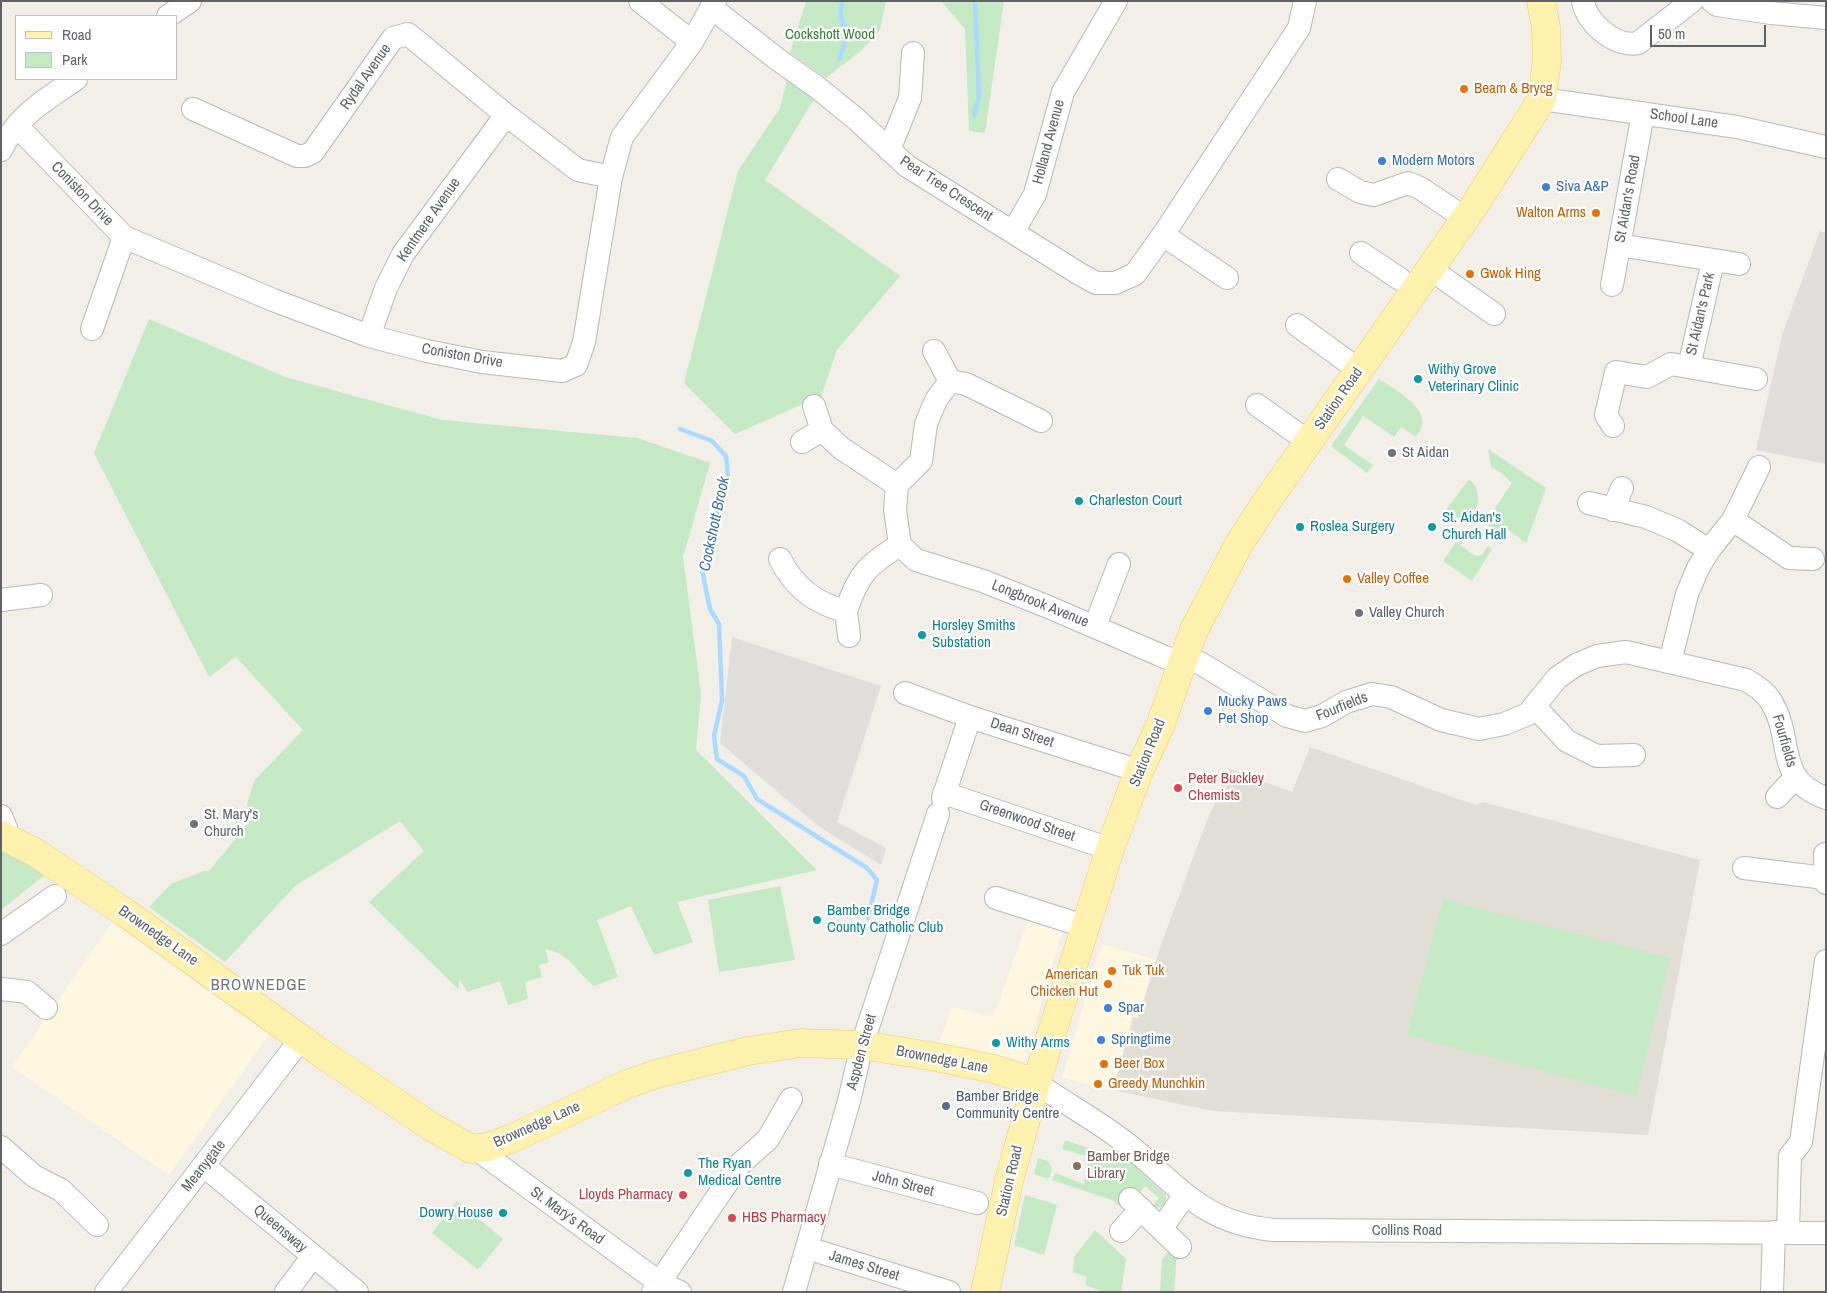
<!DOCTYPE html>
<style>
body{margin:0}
#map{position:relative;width:1827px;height:1293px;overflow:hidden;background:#f1efe8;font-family:"Archivo Narrow",sans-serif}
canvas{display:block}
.frame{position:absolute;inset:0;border:2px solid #5f6368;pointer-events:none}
.legend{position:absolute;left:15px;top:15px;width:162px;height:65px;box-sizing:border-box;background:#fff;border:1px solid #bfc1c3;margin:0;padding:6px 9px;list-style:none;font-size:15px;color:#5f6368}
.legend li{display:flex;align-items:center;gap:10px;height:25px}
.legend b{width:25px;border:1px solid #bfc1c3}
.scale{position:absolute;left:1650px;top:25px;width:116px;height:22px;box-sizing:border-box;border:2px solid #5f6368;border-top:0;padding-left:6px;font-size:15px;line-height:18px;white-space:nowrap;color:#5f6368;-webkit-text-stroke:4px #fff;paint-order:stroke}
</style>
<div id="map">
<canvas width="1827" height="1293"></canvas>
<div class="frame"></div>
<ul class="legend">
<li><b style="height:6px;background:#fff2af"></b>Road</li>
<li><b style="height:14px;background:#c5e8c5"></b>Park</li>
</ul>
<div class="scale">50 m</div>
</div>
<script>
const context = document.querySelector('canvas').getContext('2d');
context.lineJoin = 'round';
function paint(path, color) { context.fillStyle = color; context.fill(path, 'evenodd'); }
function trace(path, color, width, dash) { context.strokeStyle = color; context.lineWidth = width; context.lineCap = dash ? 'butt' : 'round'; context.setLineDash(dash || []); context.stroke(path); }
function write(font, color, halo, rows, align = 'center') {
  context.font = font + ' "Archivo Narrow",sans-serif'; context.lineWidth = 4.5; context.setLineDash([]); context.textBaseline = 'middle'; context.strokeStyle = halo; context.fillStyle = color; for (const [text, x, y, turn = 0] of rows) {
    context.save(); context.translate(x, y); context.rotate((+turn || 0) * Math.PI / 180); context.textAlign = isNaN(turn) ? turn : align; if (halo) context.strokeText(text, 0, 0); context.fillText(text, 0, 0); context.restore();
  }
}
paint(new Path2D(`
 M1028,921L1062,932L1024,1061L938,1045L952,1007L993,1017Z
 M112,922L269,1035L169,1175L12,1067Z
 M1102,944L1156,960L1138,1018H1133L1113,1090H1106L1062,1077Z`), '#fef7e0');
paint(new Path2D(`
 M1820,231L1826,233V464L1756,450L1782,335Z
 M732,637L881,686L837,822L886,848L881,865L818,826L720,743Z`), '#e0deda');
paint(new Path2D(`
 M1310,747L1476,805L1483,802L1700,860L1648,1135L1213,1111L1113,1090L1133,1017L1138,1018L1162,942L1206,823L1230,769L1292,792Z`), '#e1ded6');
paint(new Path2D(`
 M806,1H886L880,30L862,50L826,78L790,53Z
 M941,1H1004L985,133L969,131L965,29Z
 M787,79L814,99L765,180L900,276L837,350L821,396L735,434L684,383L738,171L780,108Z
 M149,319L285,377L442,420L637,438L710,463L683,557L701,694L696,750L817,870L677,902L693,942L654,955L631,906L597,920L618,977L594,986C574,970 573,955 545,949L549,962L539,965L542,977L525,982L528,999L508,1005L500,981L467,992L460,979L458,989L369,902L424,851L400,821L295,886L225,962L149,907L171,884L204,871H209L252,819L247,805L254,781L303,730L236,657L209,677L94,453Z
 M1379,379C1392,388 1427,406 1422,426C1421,429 1418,434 1416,437L1401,427L1394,437L1363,416L1344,445L1373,465L1367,473L1331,446Z
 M1488,449L1546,488L1526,543L1506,528L1500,533L1485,523L1512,483L1500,472L1491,467Z
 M1469,479C1484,493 1480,511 1464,522L1446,510Z
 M1456,542L1475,556L1482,555L1488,546L1492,549L1472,581L1443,561Z
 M1,850L46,874L1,910Z
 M780,886L795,960L719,972L708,900Z
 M1443,899L1670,958L1636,1096L1407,1035Z
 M1065,1140L1118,1158L1119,1154L1124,1156L1166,1195V1204L1162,1207L1150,1208L1159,1198L1145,1186L1136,1197L1128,1213L1112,1200L1052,1180L1055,1173L1084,1184L1089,1157L1062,1149Z
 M1038,1158L1048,1161L1052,1168L1049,1179L1034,1174Z
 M1025,1195L1057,1205L1044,1255L1014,1245Z
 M457,1201L503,1239L478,1270L432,1233Z
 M1095,1230L1126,1259L1121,1292H1104L1085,1285L1087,1277L1073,1272L1074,1257Z
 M1170,1249L1177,1253L1174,1292H1160L1162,1260Z`), '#c5e8c5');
trace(new Path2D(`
 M839,59L848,34L840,16L842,1
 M974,115L979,97L975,1
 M680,429L712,441L726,456L728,477L719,502L714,542L702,570L710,609L719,624L722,700L714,736L717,759L744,776L757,799L867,868L877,880L868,918`), '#aadaff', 4.5);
const minor = new Path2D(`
 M640,1L692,42
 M1583,1C1586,23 1616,48 1638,43L1692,1
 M1712,1L1717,5L1771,13L1826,18
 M712,8L777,59L818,88L856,119L907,166L1078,273L1096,283H1115L1135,274L1163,235L1299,28L1305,1
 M168,16L190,1
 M1542,99L1737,127L1826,147
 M193,109L297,156H305L313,152L393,38L408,34L506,115L578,170L611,177
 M17,126L124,237L273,300L369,336L427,351L482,362L562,371L576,365L584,342L611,177L622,137L692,42L715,1
 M1,150C19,114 44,101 76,79
 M889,150L910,98L913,53
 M1338,179L1360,192L1374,195L1408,183L1420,188L1465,218
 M1013,232L1035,194L1063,92L1116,1
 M1163,235L1227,278
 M1619,245L1739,264
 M1361,253L1400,279
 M1429,268L1494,314
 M1612,285L1643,113
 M1297,325L1359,370
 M92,329L124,237
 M369,336L386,288L403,254L506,115
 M934,351L950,381
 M1689,367L1713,261
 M1257,405L1309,442
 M814,406L822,430L841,448L897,485
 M1041,421L966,384L950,381L936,400L926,424L921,461L897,485L895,510L900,545L916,560L983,581L1046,606L1167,658L1200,663L1287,716L1305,721L1322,716L1346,702L1372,694L1391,697L1441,720L1479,729L1504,724L1528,714L1557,678L1576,665L1597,656L1626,652L1746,680C1756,686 1766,692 1772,703C1794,740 1774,780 1826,798
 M1613,426L1606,415L1616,372L1647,377L1671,364L1756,379
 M802,442L822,430
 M1589,503L1646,517L1677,530L1709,550
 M1613,510L1622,488
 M1733,520L1789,558L1813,559
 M780,559C794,587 815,604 846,611C858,575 867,565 900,545
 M1,600L41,595
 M846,611L849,636
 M1095,626L1119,564
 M1670,662L1687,594L1698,568L1709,550L1733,520L1759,467
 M905,693L970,717L1139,771
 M1534,706L1567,741L1597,756L1634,755
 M944,793L1110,849
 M1777,797L1795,778
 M943,798L970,717
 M1,816L6,828L4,836
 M1825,854L1826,883
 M1744,868L1825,878
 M996,898L1084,926
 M1,934L55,896
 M1,989L27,992L46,1008
 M1036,1083C1066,1104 1103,1124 1131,1147C1180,1188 1204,1223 1273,1230L1826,1233
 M1,1147L34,1176L61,1190L97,1225
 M475,1148L660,1283L680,1292
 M830,1164L977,1203
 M204,1166L357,1292
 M1130,1199L1180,1247
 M1162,1228L1184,1196
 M1121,1231L1141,1209
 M1788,1232L1790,1156L1801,1142L1826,961
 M807,1248L949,1292
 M106,1292L301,1039
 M286,1292L313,1256
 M653,1292L739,1165L768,1139L791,1099
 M794,1292L849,1101L862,1045L938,814
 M1772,1292L1774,1232`);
const major = new Path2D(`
 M1,835L36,853L126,913L318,1051L432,1127L471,1149L488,1147L513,1138L625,1085L656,1074L748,1051L800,1043L862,1045L936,1057L994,1069L1036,1083
 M985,1292L1009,1181L1036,1083L1110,849L1139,771L1160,726L1194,630L1239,544L1265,504L1474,206L1542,99L1547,60L1546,28L1541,1`);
trace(minor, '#b5b8bc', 24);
trace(major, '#f2c960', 29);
trace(minor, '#fff', 22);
trace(major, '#fff2af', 28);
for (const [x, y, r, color] of [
 [1464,89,5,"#e8710a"],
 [1382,161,5,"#3f7fe0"],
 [1546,187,5,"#3f7fe0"],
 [1596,213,5,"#e8710a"],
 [1470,274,5,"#e8710a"],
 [1418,379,5,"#0f9aa8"],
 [1392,453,5,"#6b7280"],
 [1079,501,5,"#0f9aa8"],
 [1300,527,5,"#0f9aa8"],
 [1432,527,5,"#0f9aa8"],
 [1347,579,5,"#e8710a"],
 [1359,613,5,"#6b7280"],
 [922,635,5,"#0f9aa8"],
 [1208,711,5,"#3f7fe0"],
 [1178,788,5,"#e0444e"],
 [194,824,5,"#6b7280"],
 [817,920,5,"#0f9aa8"],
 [1112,971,5,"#e8710a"],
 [1108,984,5,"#e8710a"],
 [1108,1008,5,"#3f7fe0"],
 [1101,1040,5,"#3f7fe0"],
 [996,1043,5,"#0f9aa8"],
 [1104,1064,5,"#e8710a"],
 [1098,1084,5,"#e8710a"],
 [946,1106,5,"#5c6f8a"],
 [1077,1166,5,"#8d6e63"],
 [688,1173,5,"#0f9aa8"],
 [683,1195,5,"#e0444e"],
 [503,1213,5,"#0f9aa8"],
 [732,1218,5,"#e0444e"]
]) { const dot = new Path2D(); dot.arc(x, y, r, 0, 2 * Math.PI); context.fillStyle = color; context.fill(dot); trace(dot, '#fff', 2); }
write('15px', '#348238', '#fff', [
 ["Cockshott Wood",830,35]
]);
write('15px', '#5f6368', '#fff', [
 ["Rydal Avenue",366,77,-55],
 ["School Lane",1684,119,8],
 ["Holland Avenue",1049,142,-75],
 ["Pear Tree Crescent",946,189,33],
 ["Coniston Drive",82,194,46],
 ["St Aidan's Road",1628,199,-80],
 ["Kentmere Avenue",429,220,-55],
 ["St Aidan's Park",1701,314,-77],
 ["Coniston Drive",462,356,10],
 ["Station Road",1339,399,-55],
 ["Longbrook Avenue",1040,604,22],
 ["Fourfields",1342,707,-22],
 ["Dean Street",1022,733,18],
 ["Fourfields",1784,741,74],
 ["Station Road",1148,753,-68],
 ["Greenwood Street",1027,821,19],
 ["Brownedge Lane",158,936,35],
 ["Aspden Street",862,1052,-75],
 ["Brownedge Lane",942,1060,11],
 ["Brownedge Lane",537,1125,-24],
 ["Meanygate",204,1166,-52],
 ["Station Road",1010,1181,-77],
 ["John Street",903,1184,15],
 ["St. Mary's Road",567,1216,36],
 ["Queensway",280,1229,40],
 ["Collins Road",1407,1231],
 ["James Street",864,1266,17]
]);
write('15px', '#c56008', '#fff', [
 ["Beam & Brycg",1474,89],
 ["Walton Arms",1586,213,"right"],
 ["Gwok Hing",1480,274],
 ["Valley Coffee",1357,579],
 ["Tuk Tuk",1122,971],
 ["American",1098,975,"right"],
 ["Chicken Hut",1098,992,"right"],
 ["Beer Box",1114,1064],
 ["Greedy Munchkin",1108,1084]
], 'left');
write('15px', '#366cbe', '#fff', [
 ["Modern Motors",1392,161],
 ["Siva A&P",1556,187],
 ["Mucky Paws",1218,702],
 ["Pet Shop",1218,719],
 ["Spar",1118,1008],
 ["Springtime",1111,1040]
], 'left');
write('15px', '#0d838f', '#fff', [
 ["Withy Grove",1428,370],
 ["Veterinary Clinic",1428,387],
 ["Charleston Court",1089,501],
 ["St. Aidan's",1442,518],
 ["Church Hall",1442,535],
 ["Roslea Surgery",1310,527],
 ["Horsley Smiths",932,626],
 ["Substation",932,643],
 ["Bamber Bridge",827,911],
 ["County Catholic Club",827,928],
 ["Withy Arms",1006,1043],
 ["The Ryan",698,1164],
 ["Medical Centre",698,1181],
 ["Dowry House",493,1213,"right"]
], 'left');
write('15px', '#5b616d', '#fff', [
 ["St Aidan",1402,453],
 ["Valley Church",1369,613],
 ["St. Mary's",204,815],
 ["Church",204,832]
], 'left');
write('15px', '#be3a42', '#fff', [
 ["Peter Buckley",1188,779],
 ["Chemists",1188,796],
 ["Lloyds Pharmacy",673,1195,"right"],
 ["HBS Pharmacy",742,1218]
], 'left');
write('15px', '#4e5e75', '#fff', [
 ["Bamber Bridge",956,1097],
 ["Community Centre",956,1114]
], 'left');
write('15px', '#785e54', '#fff', [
 ["Bamber Bridge",1087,1157],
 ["Library",1087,1174]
], 'left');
write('italic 16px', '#4174aa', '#fff', [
 ["Cockshott Brook",715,524,-78]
]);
context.letterSpacing = '1px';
write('16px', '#70757a', '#fff', [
 ["BROWNEDGE",259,986]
]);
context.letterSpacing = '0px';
</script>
